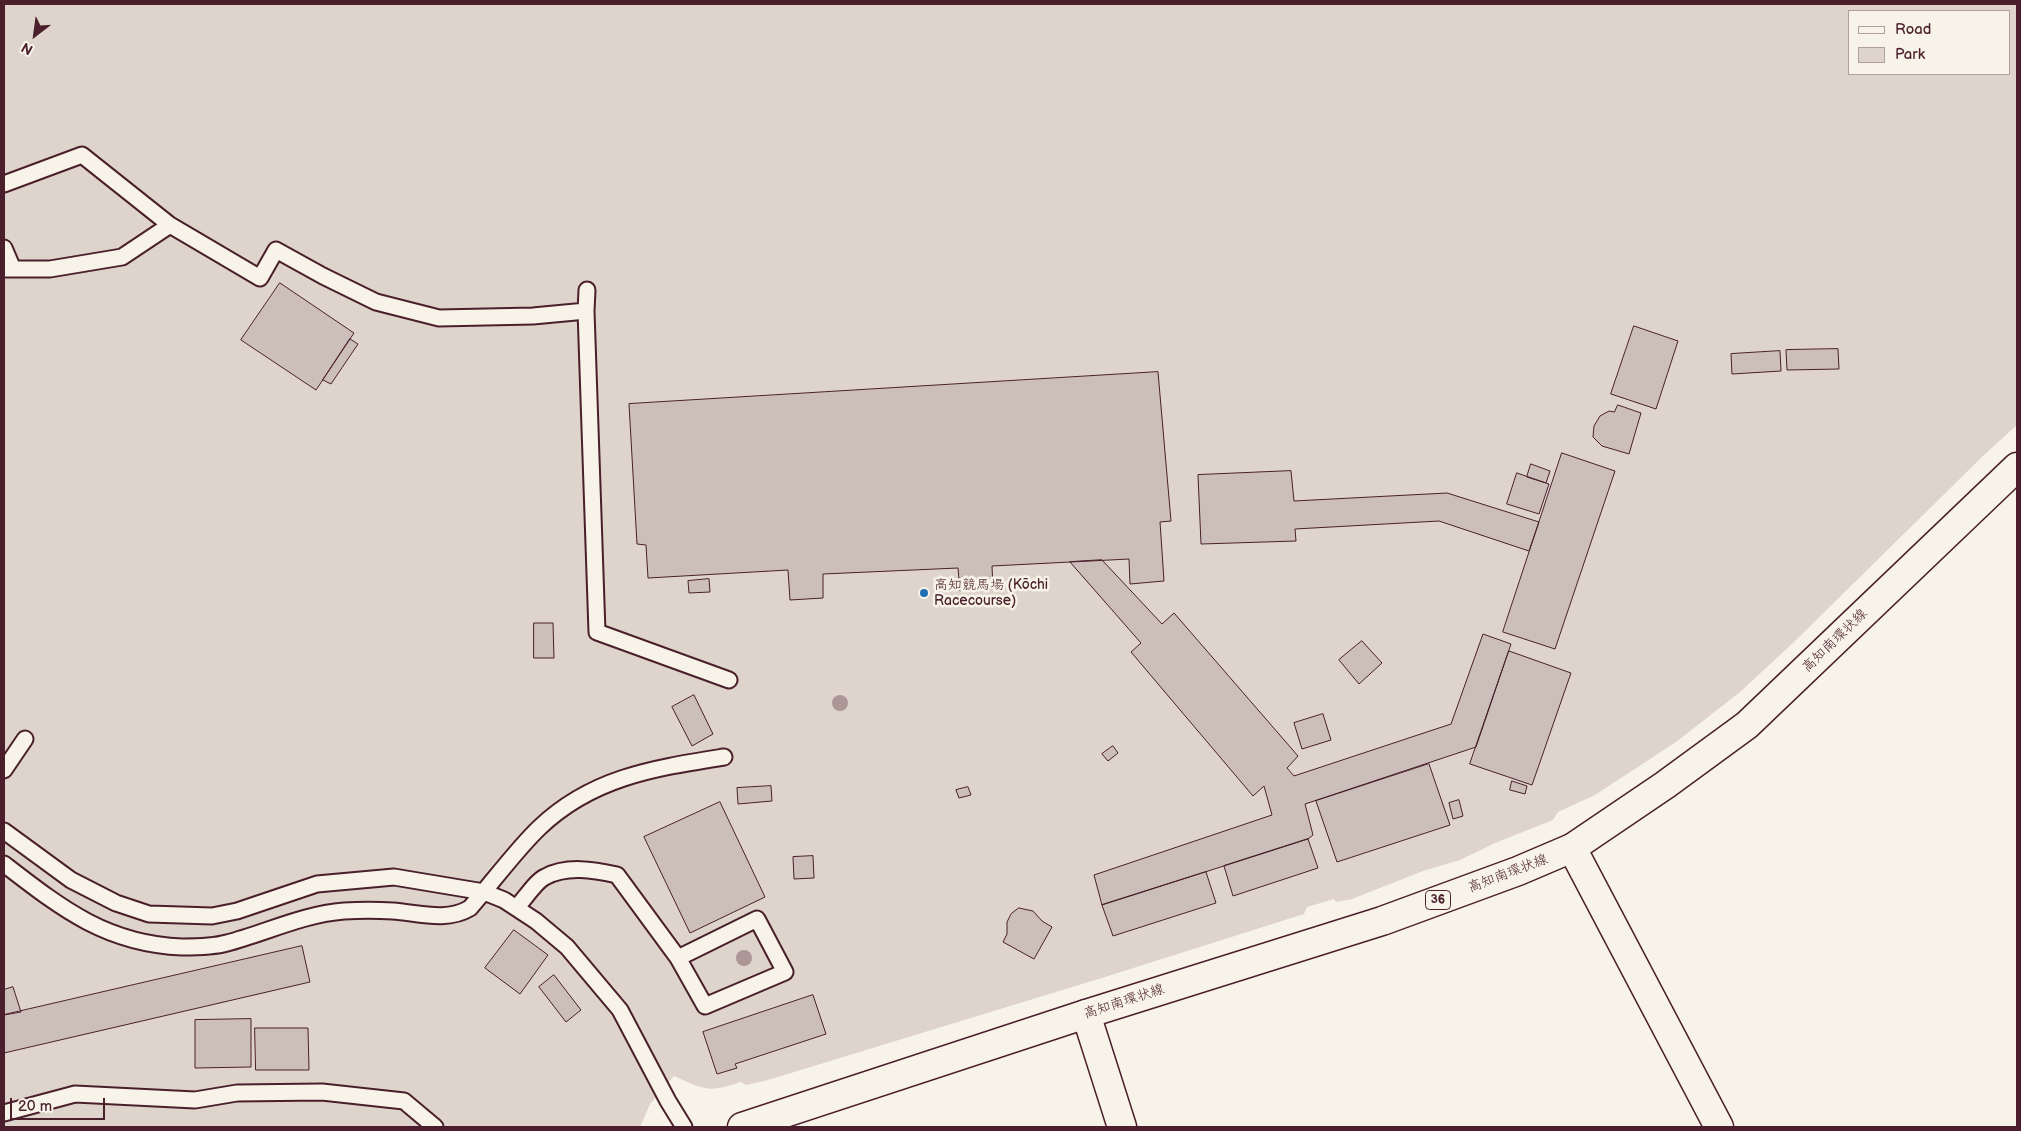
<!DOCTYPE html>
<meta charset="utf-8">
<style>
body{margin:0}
#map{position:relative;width:2021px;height:1131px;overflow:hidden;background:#f7f3e8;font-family:"Balsamiq Sans",sans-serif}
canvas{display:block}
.frame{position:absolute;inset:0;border:5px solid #4a1f2b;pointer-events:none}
.legend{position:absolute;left:1848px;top:10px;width:162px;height:65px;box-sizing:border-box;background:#f7f3e8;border:1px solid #b29e9c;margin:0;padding:6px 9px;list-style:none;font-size:15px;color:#4a1f2b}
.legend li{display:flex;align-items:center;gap:10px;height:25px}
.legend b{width:25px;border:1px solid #b29e9c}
.north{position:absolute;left:10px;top:10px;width:50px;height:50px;-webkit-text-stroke:4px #f7f3e8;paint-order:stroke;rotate:210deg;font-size:14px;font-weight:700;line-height:20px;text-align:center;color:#4a1f2b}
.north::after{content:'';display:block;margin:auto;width:18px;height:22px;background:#4a1f2b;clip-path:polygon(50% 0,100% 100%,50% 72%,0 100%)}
.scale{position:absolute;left:10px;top:1098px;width:95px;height:22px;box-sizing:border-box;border:2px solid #4a1f2b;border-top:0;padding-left:6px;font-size:15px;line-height:18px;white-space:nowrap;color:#4a1f2b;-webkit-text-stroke:4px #f7f3e8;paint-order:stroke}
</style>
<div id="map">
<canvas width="2021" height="1131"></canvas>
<div class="frame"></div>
<ul class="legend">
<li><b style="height:6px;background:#f7f3e8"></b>Road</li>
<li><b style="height:14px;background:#ded4cc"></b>Park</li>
</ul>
<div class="north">N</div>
<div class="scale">20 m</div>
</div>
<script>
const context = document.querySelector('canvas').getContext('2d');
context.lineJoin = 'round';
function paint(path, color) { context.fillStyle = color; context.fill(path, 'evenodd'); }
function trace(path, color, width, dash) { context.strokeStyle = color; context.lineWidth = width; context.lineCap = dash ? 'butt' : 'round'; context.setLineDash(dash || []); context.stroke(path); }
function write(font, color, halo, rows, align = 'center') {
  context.font = font + ' "Balsamiq Sans","Klee One",sans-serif'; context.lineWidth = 5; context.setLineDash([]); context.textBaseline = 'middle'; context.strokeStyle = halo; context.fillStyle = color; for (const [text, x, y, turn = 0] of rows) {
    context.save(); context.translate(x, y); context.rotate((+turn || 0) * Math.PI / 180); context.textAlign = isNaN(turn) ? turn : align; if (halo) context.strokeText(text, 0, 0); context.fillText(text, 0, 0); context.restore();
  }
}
paint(new Path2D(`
 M4,4H2017V425L1983,456L1794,642L1740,692L1676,742L1595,795L1558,812L1553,820L1495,843L1460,860L1423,871L1352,899L1336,902L1334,899L1307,907L1304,914L1105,977L768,1080L746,1085L741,1082C707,1093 706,1090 674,1076L650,1104L640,1127H4ZM1850,11H2010V74H1850Z`), '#ded4cc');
const building = new Path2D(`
 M280,283L354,333L316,390L241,340Z
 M1634,326L1678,341L1656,409L1611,394Z
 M350,339L358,344L331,384L323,380Z
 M1838,349L1839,369L1787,370L1786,350Z
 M1780,351L1781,371L1732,374L1731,354Z
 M1158,372L1171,521L1160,522L1164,581L1130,584L1129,559L992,566L993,589L960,591L958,568L823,574V598L790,600L788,570L648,578L646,545L637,544L629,404Z
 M1618,405L1641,413L1629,454L1602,446L1593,437L1594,426L1600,416L1609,411L1614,412Z
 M1562,453L1615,471L1555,649L1503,632Z
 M1531,464L1550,471L1546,483L1527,477Z
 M1291,471L1294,501L1447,493L1539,522L1529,551L1439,521L1295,529L1296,541L1201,544L1198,475Z
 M1517,473L1549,484L1539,514L1507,504Z
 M1102,560L1162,624L1174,613L1298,756L1287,768L1294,776L1451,724L1483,634L1511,644L1476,747L1305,804L1313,835L1308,839L1102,905L1094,875L1272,815L1264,786L1253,796L1131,652L1141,643L1070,562Z
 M709,579L710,592L689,593L688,581Z
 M534,623H553L554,658H534Z
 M1362,641L1382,663L1359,684L1339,660Z
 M1509,651L1571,673L1532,785L1470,764Z
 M694,695L713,734L692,746L672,707Z
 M1323,714L1331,740L1302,749L1294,723Z
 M1113,746L1118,753L1108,761L1102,754Z
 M1429,764L1450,825L1337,862L1316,801Z
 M1512,781L1527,786L1525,794L1510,790Z
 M771,786L772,801L738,804L737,788Z
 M968,787L971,795L959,798L956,790Z
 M1459,800L1463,816L1453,819L1449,803Z
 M720,802L765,897L690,933L644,837Z
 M1308,839L1318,868L1233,896L1224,866Z
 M813,856L814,878L794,879L793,857Z
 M1206,872L1216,903L1113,936L1102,905Z
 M1019,908L1033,911L1042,921L1052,927L1034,959L1003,942L1007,934V922L1011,914Z
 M514,930L548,955L520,994L485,968Z
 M302,946L310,982L4,1053V1015Z
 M554,975L581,1010L566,1022L539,987Z
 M13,987L21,1012L4,1015V990Z
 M813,995L826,1034L735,1064L737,1068L717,1074L703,1032Z
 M251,1019V1067L195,1068V1020Z
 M255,1028H308L309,1070H256Z`);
paint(building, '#ccbfb9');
trace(building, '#4a1f2b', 1);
const service = new Path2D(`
 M4,184L82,155L170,225L260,278L276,250L323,276L376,302L439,318L533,316L586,311
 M4,248L13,269
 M4,269H50L122,257L170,225
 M587,290L586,311L597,632L729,680
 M4,770L25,739
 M4,831L71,880L116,903L149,914L212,916L237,911L317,884L394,877L484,892L504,900L536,921L567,947L620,1010L668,1101L684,1127
 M4,864C61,908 106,944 182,947C197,947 213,947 227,943C265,933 304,914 344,911C360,910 377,910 393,911C419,913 447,922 470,908C492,883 516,850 539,828C592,777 655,768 724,757
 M516,908C524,900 536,881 545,877C567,865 594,870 617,875L678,958L705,1006L785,972L757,919L678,958
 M4,1113L75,1094L195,1100L237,1093L322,1092L404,1101L435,1127`);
const minor = new Path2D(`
 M1572,848L1719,1127
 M1086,1014L1122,1127`);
const primary = new Path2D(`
 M742,1127L1086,1014L1382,921L1518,871L1572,848L1665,785L1747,725L2017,467`);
trace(service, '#4a1f2b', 19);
trace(minor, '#4a1f2b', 31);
trace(primary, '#4a1f2b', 31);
trace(service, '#f7f3e8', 15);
trace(minor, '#f7f3e8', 28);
trace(primary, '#f7f3e8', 28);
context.fillStyle = '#ac9796';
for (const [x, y] of [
 [840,703],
 [744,958]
]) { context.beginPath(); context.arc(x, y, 8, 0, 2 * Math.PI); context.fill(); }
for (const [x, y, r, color] of [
 [924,593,5,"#1f6fb2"]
]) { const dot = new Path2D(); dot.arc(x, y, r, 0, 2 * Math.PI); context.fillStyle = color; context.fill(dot); trace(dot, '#f7f3e8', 2); }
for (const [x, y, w] of [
 [1438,900,25]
]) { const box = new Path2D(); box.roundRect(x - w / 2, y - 9.5, w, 19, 4); context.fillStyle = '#f7f3e8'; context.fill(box); trace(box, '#4a1f2b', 1); }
write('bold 12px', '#4a1f2b', null, [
 ["36",1438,900]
]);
write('14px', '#4a1f2b', '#f7f3e8', [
 ["高知競馬場 (Kōchi",934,585],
 ["Racecourse)",934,601]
], 'left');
write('14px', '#4a1f2b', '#f7f3e8', [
 ["高知南環状線",1835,641,-44],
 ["高知南環状線",1508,874,-21],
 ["高知南環状線",1124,1002,-18]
]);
</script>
